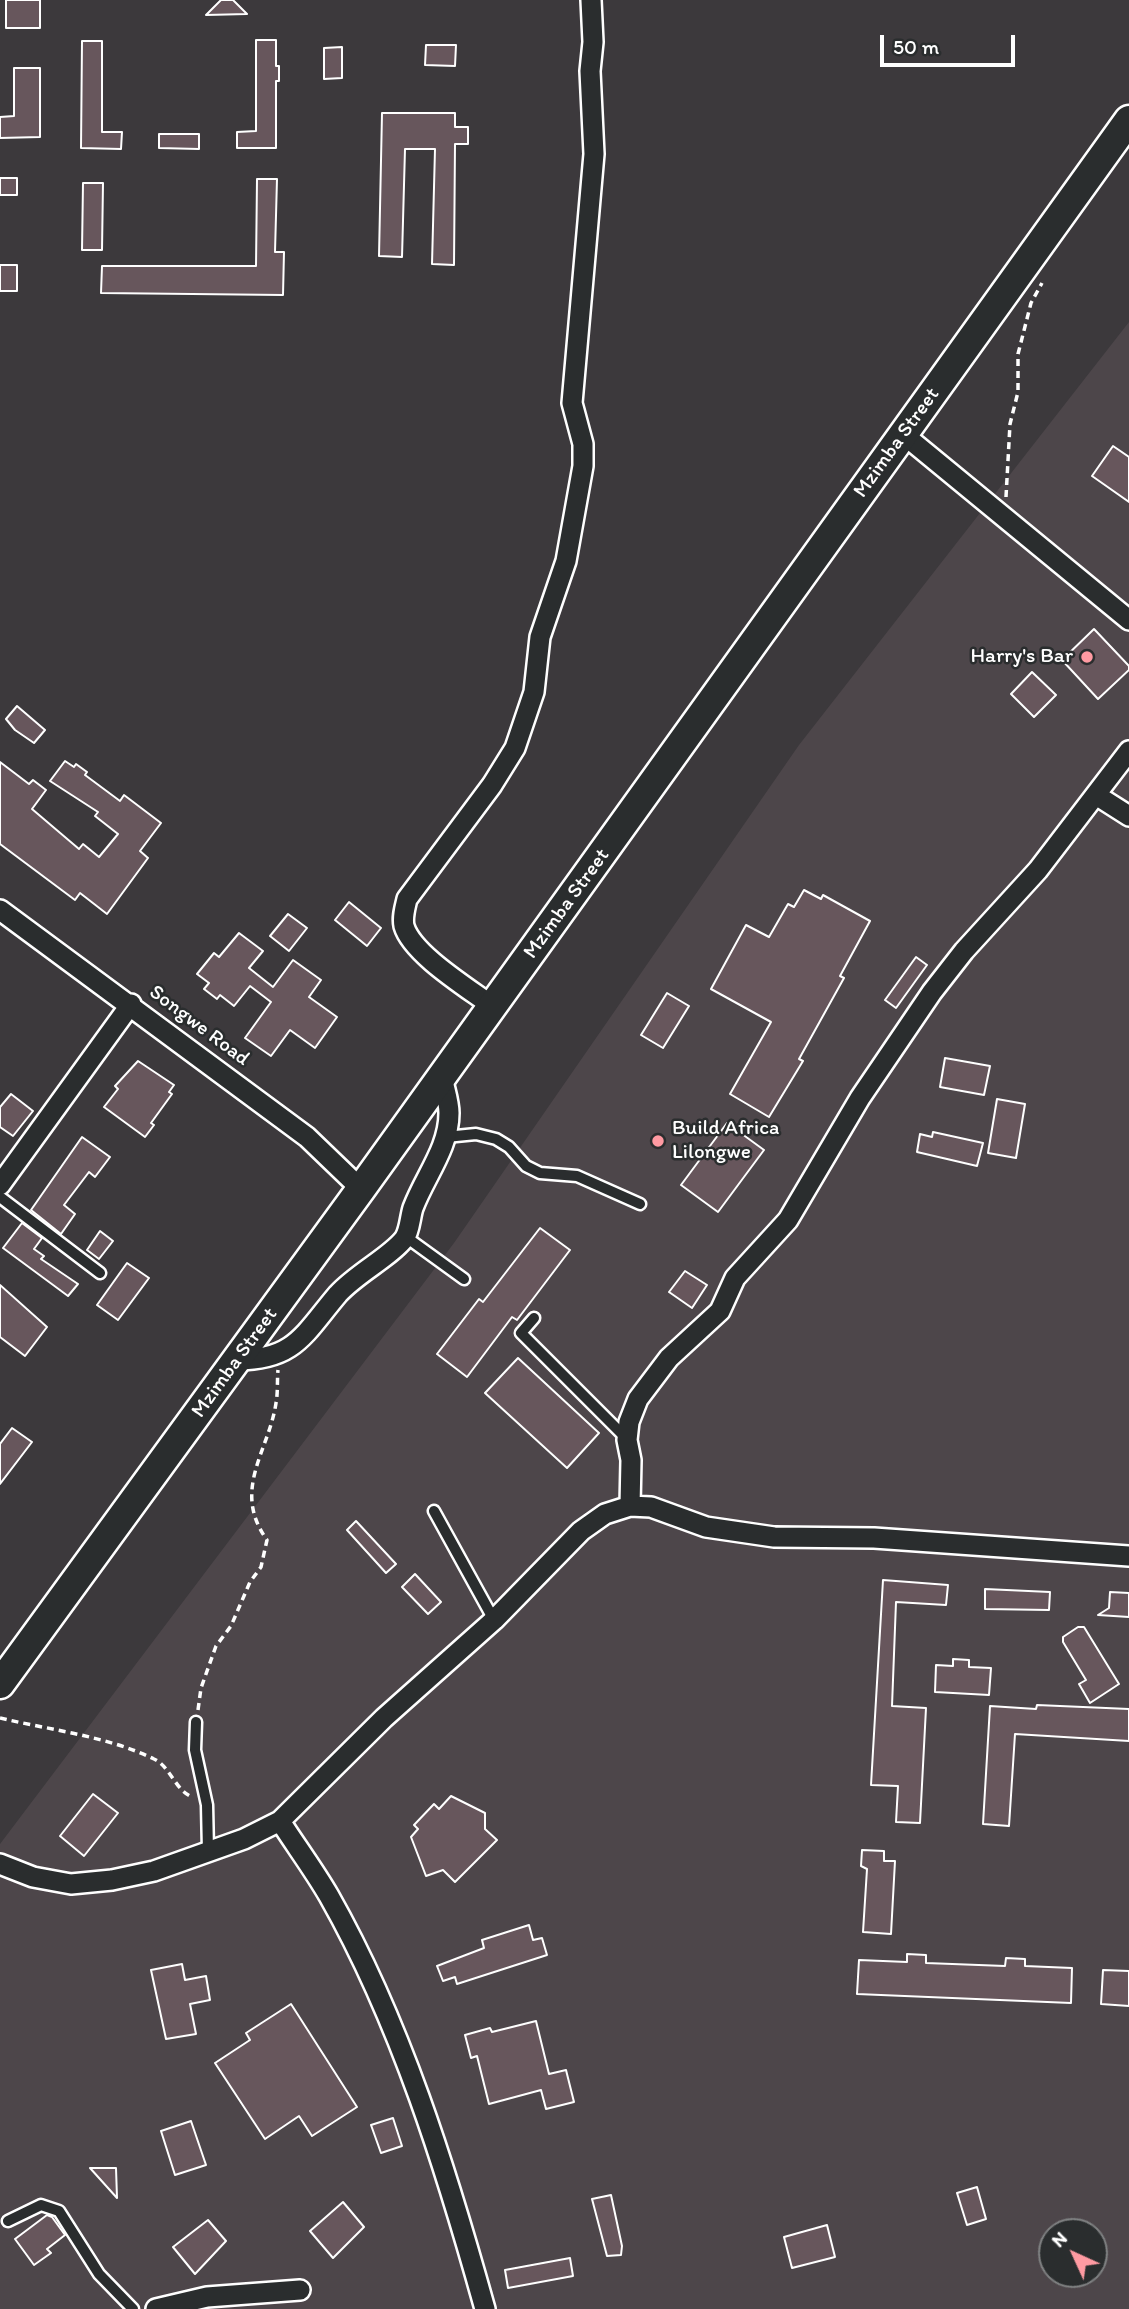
<!DOCTYPE html>
<style>
body{margin:0}
#map{position:relative;width:1129px;height:2309px;overflow:hidden;background:#3c393c;font-family:Itim,sans-serif}
canvas{display:block}
.north{position:absolute;left:1038px;top:2218px;width:70px;height:70px;box-sizing:border-box;background:#2a2d2e;border:2px solid #7f8182;border-radius:50%;rotate:315deg;font-size:19px;font-weight:700;line-height:28px;text-align:center;color:#fff}
.north::after{content:'';display:block;margin:auto;width:24px;height:32px;background:#ff9aa2;clip-path:polygon(50% 0,100% 100%,50% 72%,0 100%)}
.scale{position:absolute;left:880px;top:35px;width:135px;height:32px;box-sizing:border-box;border:4px solid #fff;border-top:0;padding-left:9px;font-size:21px;line-height:24px;white-space:nowrap;color:#fff;-webkit-text-stroke:5px #2a2d2e;paint-order:stroke}
</style>
<div id="map">
<canvas width="1129" height="2309"></canvas>
<div class="north">N</div>
<div class="scale">50 m</div>
</div>
<script>
const context = document.querySelector('canvas').getContext('2d');
context.lineJoin = 'round';
function paint(path, color) { context.fillStyle = color; context.fill(path, 'evenodd'); }
function trace(path, color, width, dash) { context.strokeStyle = color; context.lineWidth = width; context.lineCap = dash ? 'butt' : 'round'; context.setLineDash(dash || []); context.stroke(path); }
function write(font, color, halo, rows, align = 'center') {
  context.font = font + ' Itim,sans-serif'; context.lineWidth = 5; context.setLineDash([]); context.textBaseline = 'middle'; context.strokeStyle = halo; context.fillStyle = color; for (const [text, x, y, turn = 0] of rows) {
    context.save(); context.translate(x, y); context.rotate((+turn || 0) * Math.PI / 180); context.textAlign = isNaN(turn) ? turn : align; if (halo) context.strokeText(text, 0, 0); context.fillText(text, 0, 0); context.restore();
  }
}
paint(new Path2D(`
 M1129,322V2309H0V1844L454,1243L799,745ZM1052,2232H1094V2274H1052Z`), '#4d464a');
const building = new Path2D(`
 M6,0H40V28H6Z
 M221,0H233L247,14L206,15Z
 M256,40H276V66H279V81H276V148H237V132L256,131Z
 M82,41H102V132H122L121,149L81,148Z
 M426,45H456L455,66L425,65Z
 M342,47V78L324,79V48Z
 M14,68H40V137L0,138V117L14,116Z
 M382,113H455V127H468V144H455L454,265L432,264L435,149H405L402,257L379,256Z
 M159,134H199V149L159,148Z
 M0,178H17V195H0Z
 M257,179H277L275,252H284L283,295L101,293L102,266H256Z
 M83,183H103L102,250H82Z
 M0,265H17V291H0Z
 M1113,446L1129,457V502L1092,476Z
 M1094,629L1129,666V670L1098,699L1062,660Z
 M1032,672L1056,695L1034,717L1011,694Z
 M17,706L45,730L34,743L15,730L6,719Z
 M65,761L74,767L76,764L87,772L85,775L120,801L124,795L161,823L140,851L148,858L107,914L80,893L75,900L0,844V762L29,784L33,780L46,790L32,809L79,849L83,844L99,857L118,834L95,816L98,812L50,781Z
 M804,890L821,899L823,895L870,921L840,976L844,978L799,1059L803,1061L769,1117L730,1094L771,1022L711,989L746,925L769,937L788,904L794,907Z
 M349,902L381,928L367,946L335,920Z
 M288,914L307,928L289,951L270,936Z
 M239,933L263,951L249,968L273,987L293,960L321,980L309,997L337,1017L315,1048L290,1030L271,1056L245,1038L271,1002L250,986L234,1006L220,995L217,999L204,989L209,983L197,974L214,953L219,957Z
 M916,957L927,965L896,1008L885,1000Z
 M667,993L689,1006L663,1048L641,1035Z
 M945,1058L990,1066L984,1095L940,1087Z
 M138,1061L174,1085L169,1092L172,1094L151,1123L154,1125L145,1137L104,1107L118,1089L115,1086Z
 M11,1094L33,1111L13,1136L0,1127V1107Z
 M997,1099L1025,1104L1016,1158L988,1153Z
 M727,1123L764,1150L718,1212L681,1185Z
 M933,1132L983,1143L977,1166L917,1152L920,1134L932,1137Z
 M82,1137L110,1157L95,1177L89,1172L64,1205L75,1214L61,1234L31,1210Z
 M22,1223L42,1238L34,1249L44,1256L41,1259L78,1284L68,1296L3,1248Z
 M540,1228L570,1250L517,1320L512,1317L467,1377L437,1354L479,1299L483,1302Z
 M100,1231L113,1241L99,1259L87,1250Z
 M127,1263L149,1278L118,1320L97,1305Z
 M685,1271L707,1285L692,1308L669,1292Z
 M0,1285L47,1327L25,1356L0,1337Z
 M518,1358L599,1433L567,1468L485,1393Z
 M12,1428L32,1442L0,1484V1444Z
 M356,1521L396,1564L386,1573L347,1530Z
 M415,1574L441,1602L428,1614L402,1587Z
 M883,1580L948,1585L946,1605L896,1602L892,1706L926,1708L920,1823L896,1822L898,1786L871,1785Z
 M985,1589L1050,1592L1049,1610L985,1609Z
 M1110,1592L1129,1593V1617L1098,1615L1109,1608Z
 M1078,1627H1084L1119,1684L1090,1703L1079,1684L1086,1680L1063,1642V1637Z
 M953,1659L969,1660V1667L991,1668L989,1695L935,1692L936,1665L953,1666Z
 M1037,1705L1129,1709V1741L1015,1734L1009,1826L983,1824L990,1706L1036,1709Z
 M93,1794L118,1813L84,1856L60,1836Z
 M451,1796L485,1813V1829L497,1840L455,1882L443,1870L426,1876L411,1837L418,1829L414,1825L434,1804L439,1809Z
 M862,1850L884,1851V1861H895L891,1934L863,1932L867,1869L861,1866Z
 M529,1925L533,1940L542,1938L547,1955L457,1984L455,1977L443,1981L437,1966L484,1948L482,1940Z
 M907,1954L926,1955V1963L1005,1966L1006,1958L1025,1959V1966L1072,1968L1071,2003L857,1994L859,1960L907,1962Z
 M182,1964L185,1980L206,1976L210,2000L190,2004L196,2034L166,2039L151,1970Z
 M1103,1970L1129,1971V2006L1101,2004Z
 M291,2004L357,2107L312,2136L299,2116L265,2139L215,2063L250,2040L246,2033Z
 M536,2021L549,2074L566,2070L574,2102L546,2109L541,2090L489,2104L477,2056L471,2058L465,2035L490,2028L492,2032Z
 M393,2118L402,2146L381,2153L371,2125Z
 M191,2121L206,2165L175,2175L161,2131Z
 M90,2168H116L117,2198Z
 M977,2187L986,2219L967,2225L957,2193Z
 M611,2195L622,2246L621,2255L607,2256L592,2199Z
 M343,2202L364,2227L333,2258L310,2231Z
 M47,2215L52,2217L65,2235L47,2249L51,2253L34,2265L15,2239Z
 M208,2220L226,2241L195,2274L173,2247Z
 M827,2225L835,2257L792,2268L784,2237Z
 M570,2258L573,2276L508,2288L505,2270Z`);
paint(building, '#67565c');
trace(building, '#fff', 2);
const service = new Path2D(`
 M446,1137L476,1134L496,1139L509,1147L526,1166L540,1173L577,1176L640,1204
 M0,1197L100,1273
 M406,1237L464,1279
 M534,1318L521,1333L626,1438
 M434,1511L494,1620
 M196,1722L195,1750L207,1805L208,1851
 M8,2221L41,2205L59,2211L99,2274L133,2309`);
const minor = new Path2D(`
 M903,434L1129,620
 M1096,795L1129,816
 M0,910L307,1137L361,1189
 M492,1006C468,988 412,954 404,926C402,917 405,908 407,899L492,785L515,748L534,692L540,637L566,561L583,466V444L572,403L594,154L590,71L593,42L591,0
 M0,1185L131,1004
 M237,1360C295,1360 304,1334 338,1294C357,1273 390,1257 404,1239C410,1231 410,1217 413,1208C425,1176 449,1148 449,1113C449,1101 444,1088 442,1076
 M630,1506L631,1460L627,1440L629,1422L638,1399L669,1358L720,1311L735,1278L788,1220L860,1098L932,992L964,951L1038,870L1129,751
 M280,1821C296,1846 314,1870 329,1896C401,2023 446,2169 485,2309
 M0,1864L33,1877L71,1884L112,1880L154,1871L244,1839L280,1821L384,1718L494,1620L581,1531L605,1514L630,1506L651,1507L706,1527L774,1537L874,1538L1129,1556
 M156,2309L207,2297L300,2290`);
const secondary = new Path2D(`
 M0,1684L361,1189L1129,120`);
trace(service, '#fff', 15);
trace(minor, '#fff', 24);
trace(secondary, '#fff', 33);
trace(new Path2D(`
 M1006,497L1010,424L1018,392V354L1031,303L1042,283
 M198,1710L201,1688L216,1646L231,1626L250,1582L261,1567L267,1540C231,1490 269,1451 276,1403C278,1393 277,1381 278,1370
 M0,1718C50,1730 107,1736 154,1759C170,1766 175,1790 192,1797`), '#fff', 3.5, [7, 5]);
trace(service, '#2a2d2e', 10);
trace(minor, '#2a2d2e', 19);
trace(secondary, '#2a2d2e', 28);
for (const [x, y, r, color] of [
 [1087,657,7,"#ff9aa2"],
 [658,1141,7,"#ff9aa2"]
]) { const dot = new Path2D(); dot.arc(x, y, r, 0, 2 * Math.PI); context.fillStyle = color; context.fill(dot); trace(dot, '#2a2d2e', 2.5); }
write('21px', '#fff', '#2a2d2e', [
 ["Mzimba Street",897,443,-54],
 ["Mzimba Street",567,904,-54],
 ["Songwe Road",199,1026,37],
 ["Mzimba Street",235,1363,-54]
]);
write('21px', '#fff', '#2a2d2e', [
 ["Harry's Bar",1073,657],
 ["Build Africa",672,1129,"left"],
 ["Lilongwe",672,1153,"left"]
], 'right');
</script>
